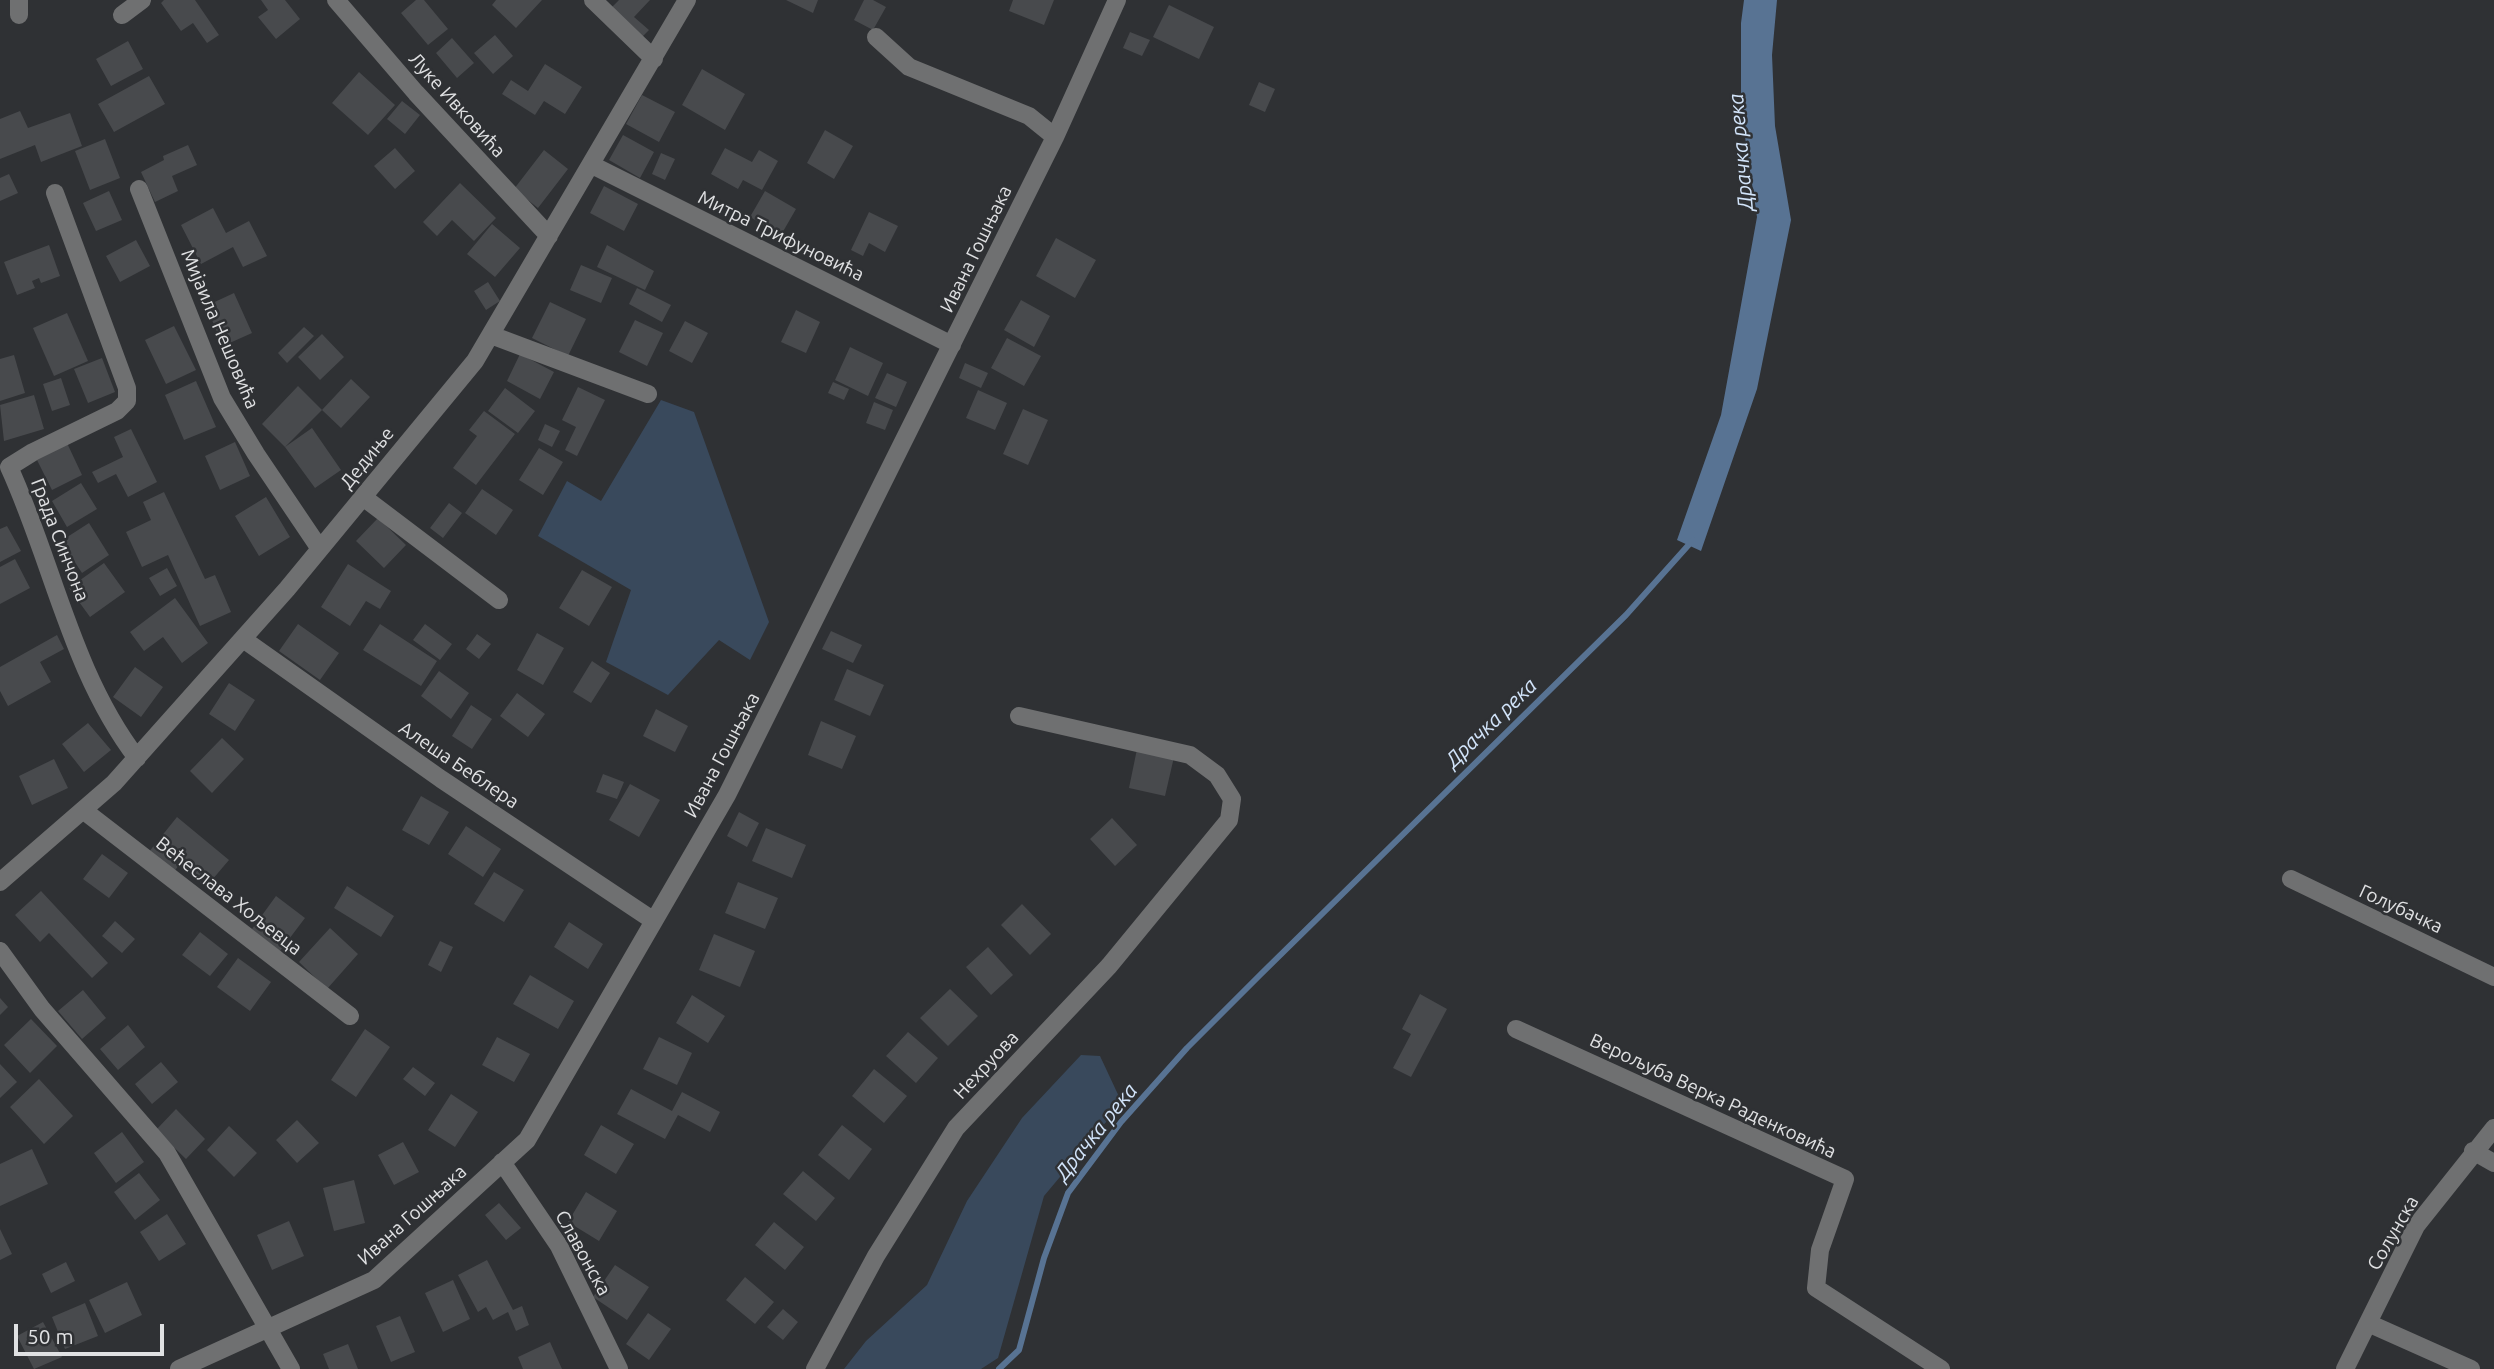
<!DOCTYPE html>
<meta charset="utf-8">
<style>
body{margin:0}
#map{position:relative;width:2494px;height:1369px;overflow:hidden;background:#2f3134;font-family:Ubuntu,sans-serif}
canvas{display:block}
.scale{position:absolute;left:14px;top:1324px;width:150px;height:32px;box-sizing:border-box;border:4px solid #e0e1e3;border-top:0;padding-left:9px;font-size:21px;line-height:24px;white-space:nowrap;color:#e0e1e3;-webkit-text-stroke:5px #2f3134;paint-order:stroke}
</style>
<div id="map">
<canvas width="2494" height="1369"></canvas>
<div class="scale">50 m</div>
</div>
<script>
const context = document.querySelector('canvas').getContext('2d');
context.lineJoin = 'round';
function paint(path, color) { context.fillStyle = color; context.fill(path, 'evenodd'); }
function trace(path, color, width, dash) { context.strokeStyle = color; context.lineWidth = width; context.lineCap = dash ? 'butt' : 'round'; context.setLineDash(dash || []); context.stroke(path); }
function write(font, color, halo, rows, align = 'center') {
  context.font = font + ' Ubuntu,sans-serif'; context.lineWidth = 5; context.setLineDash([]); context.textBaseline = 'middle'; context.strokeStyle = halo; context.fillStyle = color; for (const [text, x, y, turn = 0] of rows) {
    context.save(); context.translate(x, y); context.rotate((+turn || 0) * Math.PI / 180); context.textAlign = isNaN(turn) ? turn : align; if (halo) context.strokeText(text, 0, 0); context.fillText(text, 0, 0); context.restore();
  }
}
paint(new Path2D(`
 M661,400L694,412L769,622L750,660L719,640L668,695L606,662L631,590L538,536L567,481L601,501Z
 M1081,1055L1100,1056L1122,1103L1044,1196L998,1358L981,1369H844L866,1341L927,1285L967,1201L1022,1118Z`), '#39495c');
paint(new Path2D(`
 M1744,0H1777L1772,55L1775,126L1791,220L1757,389L1701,551L1677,540L1721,415L1757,217L1741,110V23Z`), '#587393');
trace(new Path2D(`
 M999,1369L1019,1350L1044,1258L1068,1193L1121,1122L1187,1048L1261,974L1626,615L1693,540`), '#587393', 6);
paint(new Path2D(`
 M164,0H195L219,35L207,43L193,23L181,31L161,3Z
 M261,0H285L300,19L276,39L258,17L268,10Z
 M416,0H424L448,29L428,45L401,13Z
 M496,0H542L516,28L492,5Z
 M619,0H650L634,17L649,30L639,40L608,11Z
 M786,0H818L813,13Z
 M864,0H873L886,7L873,30L854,20Z
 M1013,0H1054L1044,25L1009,11Z
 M1169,5L1214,27L1199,59L1153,37Z
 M1130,32L1150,40L1142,56L1123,48Z
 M495,35L513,56L493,74L474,53Z
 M452,38L474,63L457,78L436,53Z
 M128,41L143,69L111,86L96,59Z
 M545,64L582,87L565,114L544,101L535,115L502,94L511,80L528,91Z
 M702,69L745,94L725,130L682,105Z
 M359,72L395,105L368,135L332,103Z
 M149,76L165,104L114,132L98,104Z
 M1259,82L1275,89L1265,112L1249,105Z
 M642,95L675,112L659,142L626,124Z
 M402,101L420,115L405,134L387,119Z
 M20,111L28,128L70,113L82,146L41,162L35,145L0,159V119Z
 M825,130L853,146L834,179L807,163Z
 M623,135L654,152L640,178L609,160Z
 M105,139L120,178L90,190L75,151Z
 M188,145L197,165L172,176L178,191L155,202L141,172L164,160L163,156Z
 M395,148L415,171L395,189L374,166Z
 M725,148L752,162L759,150L778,161L762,190L743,180L738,189L711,174Z
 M544,150L568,169L538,208L514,189Z
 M661,153L675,159L665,180L652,174Z
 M9,174L18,193L0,201V178Z
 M460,183L496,218L474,241L452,220L437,236L423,222Z
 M604,186L638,204L624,231L590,213Z
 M109,191L122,220L96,231L83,203Z
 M765,191L796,209L781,235L750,217Z
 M213,208L226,233L249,221L267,256L243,267L233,247L201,264L181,225Z
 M869,212L898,226L885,252L869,243L863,256L851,250Z
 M492,224L520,248L495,277L467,254Z
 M1056,238L1096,260L1075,298L1036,276Z
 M136,240L150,266L120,282L106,256Z
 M49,245L60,276L41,283L39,278L32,281L35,288L17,295L4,262Z
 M607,245L654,271L645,290L597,267Z
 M581,265L612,278L601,303L570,290Z
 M488,282L500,301L486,310L474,291Z
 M637,288L671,305L662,322L629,304Z
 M234,293L252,333L223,346L206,306Z
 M1021,300L1050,316L1034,347L1004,330Z
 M550,302L586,319L568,356L532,338Z
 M796,310L820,322L806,353L781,342Z
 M67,313L88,361L54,376L33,328Z
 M635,320L663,333L647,366L619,352Z
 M685,321L708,333L692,363L669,351Z
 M174,326L196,370L166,384L145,340Z
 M304,327L314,336L287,363L278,353Z
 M322,334L344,357L320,380L298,357Z
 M1007,338L1041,356L1024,386L991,368Z
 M850,347L883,363L868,396L835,380Z
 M520,354L554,372L540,399L507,381Z
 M14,355L25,393L0,401V359Z
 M102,358L115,392L88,403L74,369Z
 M965,363L988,373L981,388L959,378Z
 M887,373L907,382L896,407L875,398Z
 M61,378L70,405L52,411L43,384Z
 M351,379L370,397L341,428L322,410Z
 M196,381L216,427L184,440L165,395Z
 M833,382L849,389L844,400L828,393Z
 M298,386L322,410L285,447L262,424Z
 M578,387L605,400L577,456L565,450L576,427L562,420Z
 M505,388L535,411L518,433L488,411Z
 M978,390L1007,403L995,430L966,418Z
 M34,395L44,429L4,441L0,405Z
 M874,402L893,410L885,430L866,423Z
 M1023,409L1048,420L1028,465L1003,454Z
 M484,411L515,434L476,485L453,468L477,436L469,430Z
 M545,424L560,431L552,447L538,440Z
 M312,428L341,470L315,488L285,447Z
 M131,429L157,482L128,497L116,474L98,483L92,472L123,457L114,437Z
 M235,442L250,476L220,490L205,456Z
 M67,443L82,475L52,490L36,458Z
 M539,448L563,462L543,495L519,480Z
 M81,483L97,509L67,527L52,501Z
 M482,489L513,510L496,535L465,513Z
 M164,492L205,579L215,575L231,612L200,626L168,555L142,567L126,532L151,520L143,502Z
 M266,497L290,537L259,556L235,516Z
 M449,503L462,513L443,538L430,528Z
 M378,518L406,545L384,568L356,541Z
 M89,523L109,555L82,573L61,541Z
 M7,526L21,551L0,562V529Z
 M15,559L30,588L0,604V567Z
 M104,563L125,592L90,617L69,588Z
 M348,564L391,591L380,609L366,601L350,626L321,607Z
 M167,568L177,586L160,596L149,578Z
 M582,570L612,587L589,626L559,608Z
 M175,598L208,643L182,663L163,637L144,651L130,632Z
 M298,624L339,653L320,680L279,651Z
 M380,624L437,661L421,686L363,650Z
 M425,624L452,644L440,660L413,640Z
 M831,631L862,645L853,663L822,649Z
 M537,633L564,648L543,685L517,670Z
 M477,634L491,644L479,659L466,649Z
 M57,635L64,649L40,662L51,682L8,706L0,691V667Z
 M592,661L610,673L591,703L573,692Z
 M135,667L163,687L141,717L113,697Z
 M847,669L884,685L870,716L834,700Z
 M439,671L469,693L451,719L421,696Z
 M229,683L255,700L235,731L209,714Z
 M517,693L545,714L528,737L500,716Z
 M471,705L492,719L472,749L452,736Z
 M656,709L688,726L675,752L643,736Z
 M821,721L856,736L842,769L808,755Z
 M88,723L111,750L84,772L62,744Z
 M222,738L244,759L212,793L190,771Z
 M1137,749L1174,757L1165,796L1129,788Z
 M54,759L68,788L32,805L19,776Z
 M603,774L624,782L617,799L596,792Z
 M630,784L660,800L639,837L609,820Z
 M421,796L449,812L429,845L402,830Z
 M739,812L759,823L747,847L727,836Z
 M177,817L229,860L206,887L179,865L173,873L148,853Z
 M1112,818L1137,845L1115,866L1090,839Z
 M466,826L501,849L483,877L448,854Z
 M766,828L806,845L792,878L752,861Z
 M102,854L128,873L109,898L83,879Z
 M494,872L524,890L504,922L474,904Z
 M738,882L778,898L765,929L725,913Z
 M347,886L394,916L381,937L334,908Z
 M41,891L108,963L92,978L49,933L40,942L15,915Z
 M276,896L305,918L280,951L252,929Z
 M1022,904L1051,934L1030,955L1001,925Z
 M115,921L135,939L122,953L102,936Z
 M569,922L603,944L588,969L554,947Z
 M330,928L358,954L327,989L299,962Z
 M200,932L228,954L210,976L182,955Z
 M714,934L755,951L740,987L699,970Z
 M440,941L453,947L441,972L428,965Z
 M988,947L1013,975L991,995L966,967Z
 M238,958L271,982L250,1011L217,987Z
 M530,975L574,1001L558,1029L513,1004Z
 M950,989L978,1016L948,1046L920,1018Z
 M83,990L106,1018L82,1039L58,1011Z
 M1420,994L1447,1009L1411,1077L1393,1068L1411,1034L1402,1029Z
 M692,995L725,1016L708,1043L676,1023Z
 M0,998L8,1007L0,1015Z
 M31,1019L57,1046L30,1073L4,1045Z
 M128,1025L145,1047L118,1070L100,1049Z
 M365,1029L390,1047L356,1097L331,1080Z
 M908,1032L938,1058L916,1083L886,1056Z
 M497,1037L530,1054L514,1082L482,1065Z
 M659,1037L692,1053L677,1085L643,1069Z
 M161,1062L178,1082L152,1104L135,1084Z
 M0,1064L17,1082L0,1098Z
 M413,1067L435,1083L425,1096L403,1079Z
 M874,1069L907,1096L884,1123L852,1096Z
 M39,1079L73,1116L44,1144L10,1107Z
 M631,1089L672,1111L682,1092L720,1112L710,1132L678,1115L665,1139L617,1114Z
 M451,1094L478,1112L455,1147L428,1130Z
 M176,1109L205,1139L186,1159L156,1130Z
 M297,1120L319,1143L297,1163L276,1140Z
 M601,1125L634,1144L616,1174L584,1155Z
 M842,1125L872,1149L849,1180L818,1155Z
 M229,1126L257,1153L234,1177L207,1150Z
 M122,1132L144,1162L116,1183L94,1153Z
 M403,1142L419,1172L394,1185L378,1155Z
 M32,1149L48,1184L0,1206V1164Z
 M803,1171L835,1198L816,1221L783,1194Z
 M139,1173L160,1200L135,1220L114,1192Z
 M354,1180L365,1223L334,1231L323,1188Z
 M586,1192L617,1211L599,1241L568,1222Z
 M499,1203L521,1228L506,1240L485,1215Z
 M167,1214L186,1244L159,1261L140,1232Z
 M289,1221L304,1256L272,1270L257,1235Z
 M774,1222L804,1247L785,1270L755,1245Z
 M0,1229L12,1254L0,1260Z
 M487,1260L513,1310L522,1306L529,1325L516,1331L508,1312L493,1320L486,1307L478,1312L458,1275Z
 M66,1262L75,1281L51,1293L42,1274Z
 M615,1265L649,1287L627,1320L593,1297Z
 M745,1277L774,1302L755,1324L726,1300Z
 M453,1280L470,1319L443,1332L425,1293Z
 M127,1282L142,1315L105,1333L89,1300Z
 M85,1303L98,1336L65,1349L52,1317Z
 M783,1309L798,1322L783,1340L767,1327Z
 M648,1313L671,1329L649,1360L626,1344Z
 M400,1316L415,1352L391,1362L376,1326Z
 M43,1322L62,1357L34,1369L17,1336Z
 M550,1342L562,1369H523L518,1357Z
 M348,1344L358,1369H329L323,1354Z`), '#484a4d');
trace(new Path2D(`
 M336,0L416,93L549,236
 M593,0L654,59
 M19,15V0
 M122,15L142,0
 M876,37L909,67L1029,116L1055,137
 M592,165L952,345
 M139,189L222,398L256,454L320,549
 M55,193L127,388V401L117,411L33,452L9,467C53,563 72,673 137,758
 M491,335L648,394
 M363,497L499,600
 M243,639L441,779L654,921
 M83,810L350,1016
 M2291,879L2494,977
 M0,882L114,783L287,589L475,361L687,0
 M0,951L42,1009L167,1153L291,1369
 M1516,1029L1845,1179L1820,1250L1816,1288L1941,1369
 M2473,1151L2494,1163
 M502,1162L559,1246L619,1369
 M2368,1323L2471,1369
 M179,1369L374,1280L527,1140L727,795L1055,137L1117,0
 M815,1369L876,1256L956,1128L1109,966L1229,820L1232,799L1217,775L1190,755L1019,716
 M2345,1369L2416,1226L2494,1128`), '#6f7071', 18);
write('19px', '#e0e1e3', '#2f3134', [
 ["Луке Ивковића",457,105,48],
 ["Митра Трифуновића",781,236,26],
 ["Ивана Гошњака",976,249,-64],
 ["Мијаила Нешовића",220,329,67],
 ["Дедиње",367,458,-51],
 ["Града Синчона",60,540,69],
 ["Ивана Гошњака",722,755,-62],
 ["Алеша Беблера",459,765,34],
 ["Већеслава Хољевца",229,896,38],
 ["Голубачка",2401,909,25],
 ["Нехруова",986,1065,-47],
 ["Верољуба Верка Раденковића",1713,1096,25],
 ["Ивана Гошњака",412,1215,-42],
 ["Солунска",2393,1233,-60],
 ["Славонска",583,1253,61]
]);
write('italic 21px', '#d2e4fa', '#2f3134', [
 ["Драчка река",1741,152,-95],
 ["Драчка река",1491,723,-44],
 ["Драчка река",1096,1132,-51]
]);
</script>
